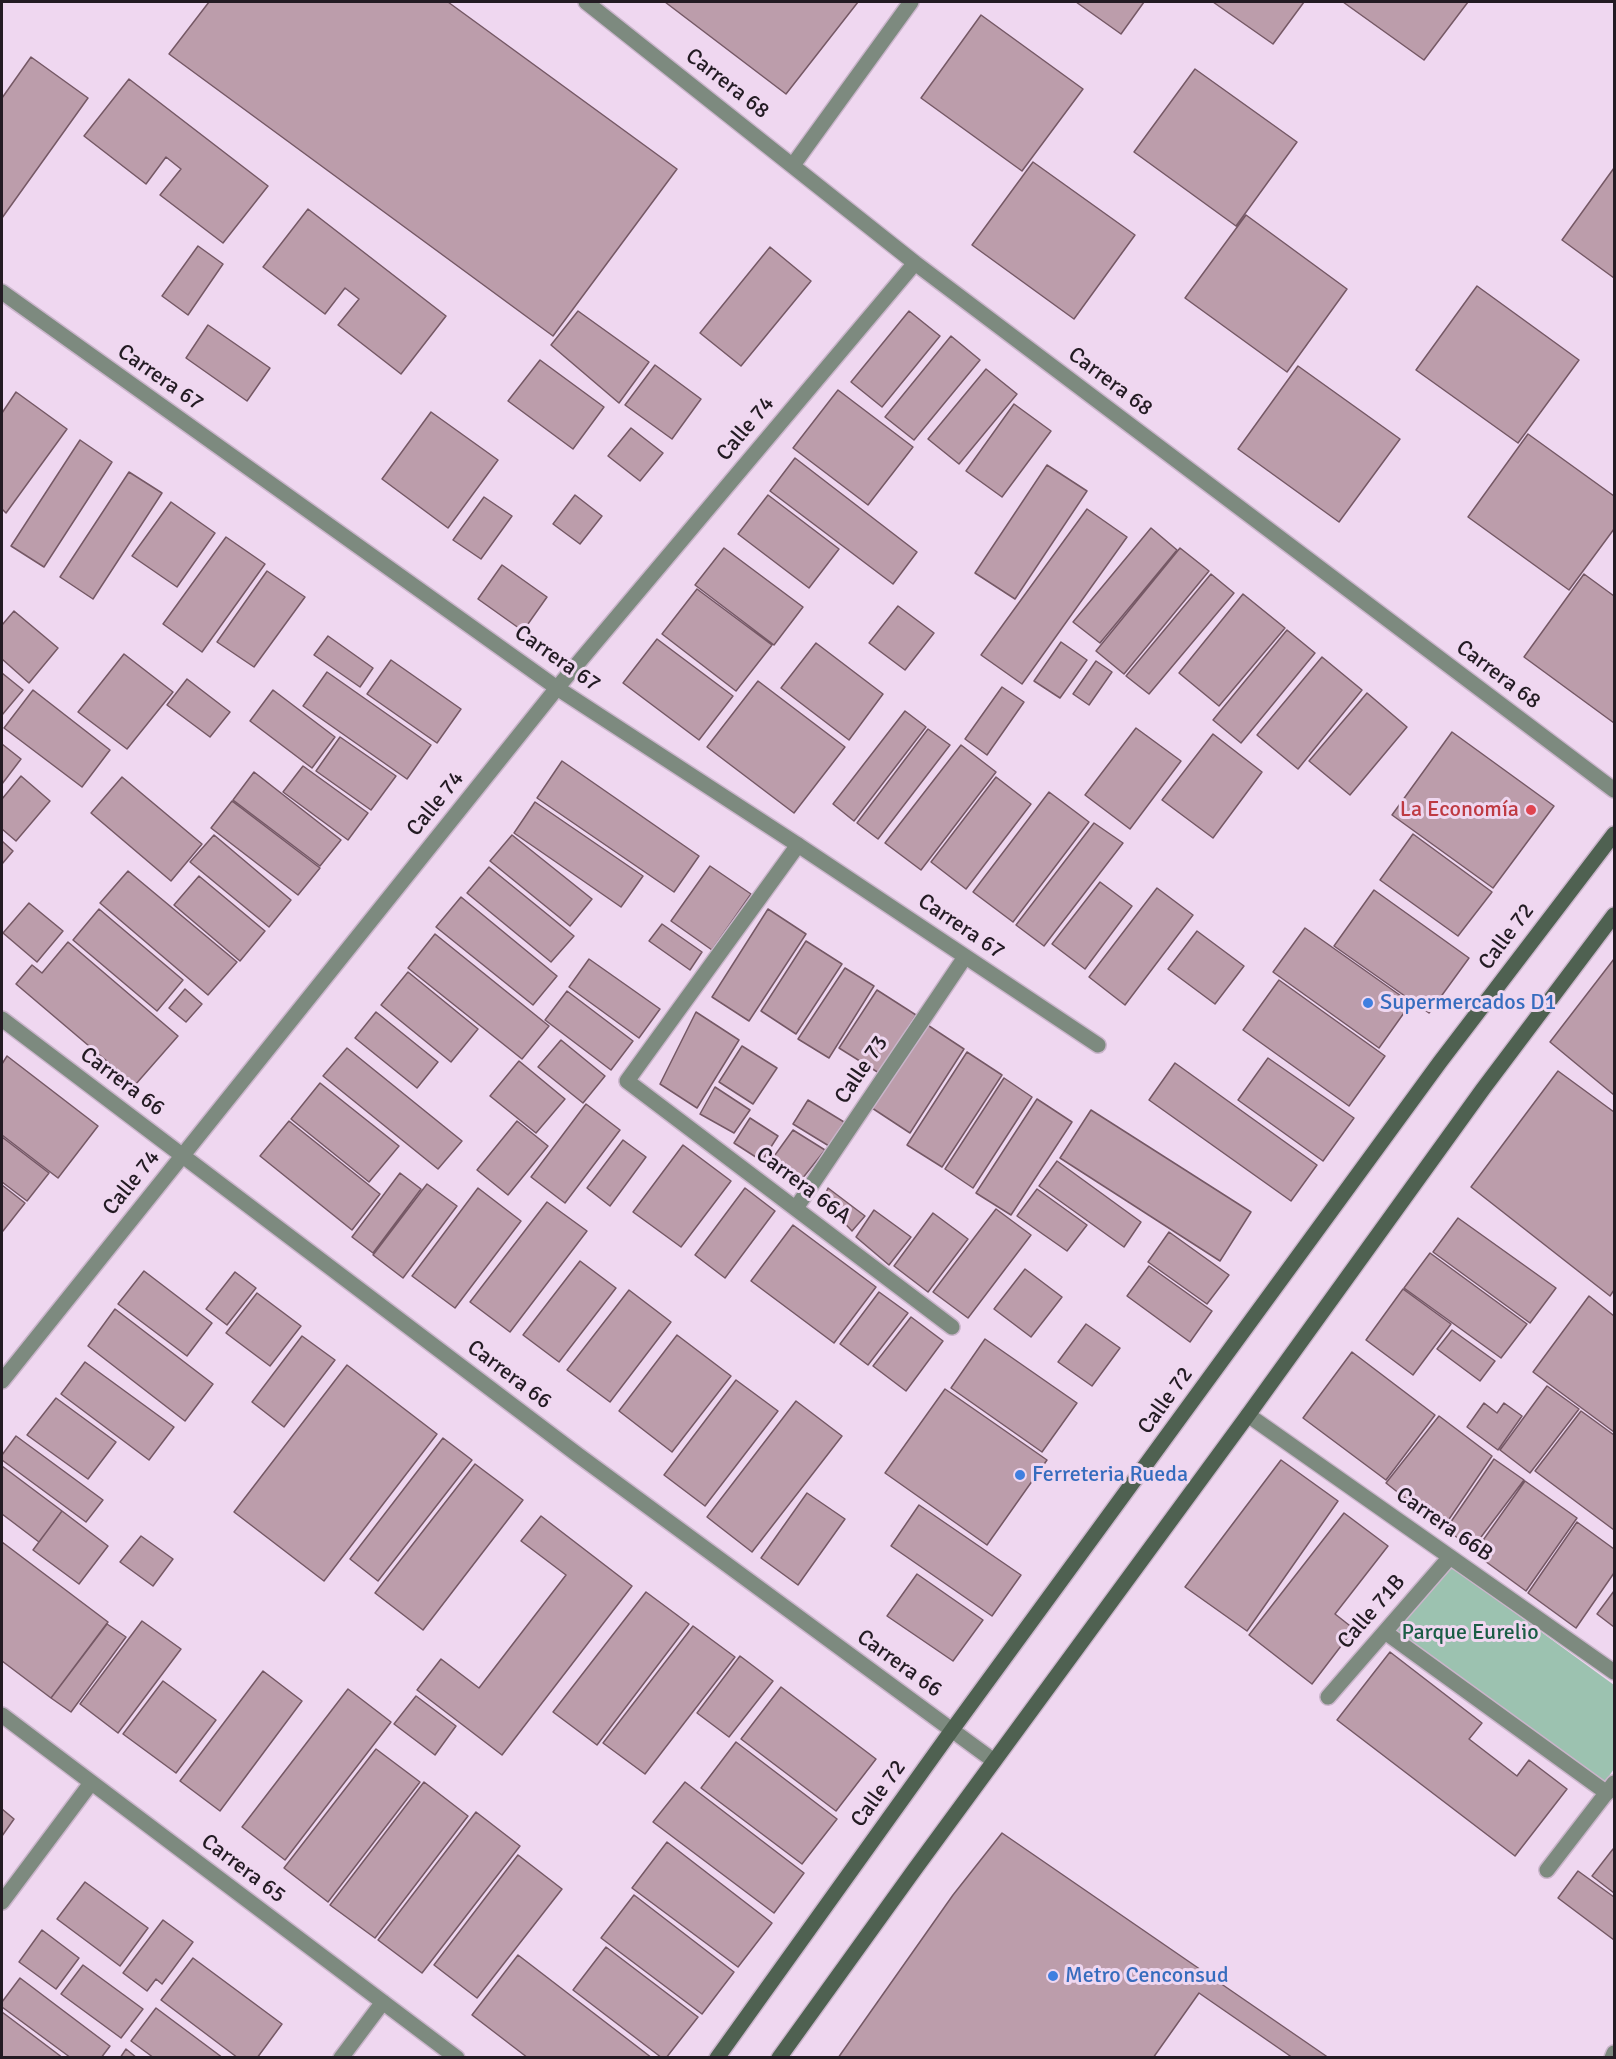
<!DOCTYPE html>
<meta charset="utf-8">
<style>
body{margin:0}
#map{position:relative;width:1616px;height:2059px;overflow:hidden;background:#efd7f0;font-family:Signika,sans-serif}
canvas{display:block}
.frame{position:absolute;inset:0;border:3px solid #231b23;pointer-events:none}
</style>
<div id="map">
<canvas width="1616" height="2059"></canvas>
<div class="frame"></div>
</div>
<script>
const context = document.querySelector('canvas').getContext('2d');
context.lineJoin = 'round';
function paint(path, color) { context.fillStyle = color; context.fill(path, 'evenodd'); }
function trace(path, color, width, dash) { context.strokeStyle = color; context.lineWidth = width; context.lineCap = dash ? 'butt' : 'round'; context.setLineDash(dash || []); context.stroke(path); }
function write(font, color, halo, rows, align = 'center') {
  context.font = font + ' Signika,sans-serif'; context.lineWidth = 6; context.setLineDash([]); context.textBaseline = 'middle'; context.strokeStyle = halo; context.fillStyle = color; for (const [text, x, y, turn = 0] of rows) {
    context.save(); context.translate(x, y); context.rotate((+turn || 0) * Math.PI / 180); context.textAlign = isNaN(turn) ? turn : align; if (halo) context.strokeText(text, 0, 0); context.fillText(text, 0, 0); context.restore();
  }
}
paint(new Path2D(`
 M1452,1567L1614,1685V1769L1604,1783L1395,1632Z`), '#9cc2b0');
const building = new Path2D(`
 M209,2H448L677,169L553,336L169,54Z
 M665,2H858L786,94Z
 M1076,2H1144L1121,34Z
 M1213,2H1304L1273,44Z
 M1343,2H1468L1424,60Z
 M981,15L1083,89L1022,171L921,98Z
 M31,57L88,98L2,218V98Z
 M1195,69L1297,142L1236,226L1134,152Z
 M129,79L268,186L223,243L160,195L181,169L166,157L146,184L84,136Z
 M1033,162L1135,235L1074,319L972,245Z
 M1614,168V278L1562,240Z
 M308,209L446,316L401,374L338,325L359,299L345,288L325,314L263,267Z
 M1246,215L1347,289L1287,372L1185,298Z
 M198,246L223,264L188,315L162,296Z
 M770,247L811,281L741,366L700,333Z
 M1477,286L1579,360L1518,443L1416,370Z
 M578,311L649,362L619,403L551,345Z
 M909,311L940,336L882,407L851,382Z
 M208,325L270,368L247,401L186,358Z
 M951,336L980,360L914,440L885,417Z
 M540,360L604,407L573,449L508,401Z
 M655,365L701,399L672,439L625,405Z
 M1298,366L1400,439L1339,522L1238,449Z
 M986,369L1017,394L959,464L928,439Z
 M838,390L913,447L868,505L793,448Z
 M16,392L67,429L6,513L2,509V413Z
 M1014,404L1051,431L1002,497L966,471Z
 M431,412L498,460L448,528L382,479Z
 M631,428L663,453L640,481L608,456Z
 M1528,434L1614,496V529L1569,590L1468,517Z
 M80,440L112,462L44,567L11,546Z
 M795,458L917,552L893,584L770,491Z
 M1047,465L1087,491L1015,599L975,573Z
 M129,472L162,493L93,599L60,577Z
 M575,495L602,516L580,544L553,524Z
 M768,495L839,549L809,588L738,534Z
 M484,497L512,516L481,559L453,540Z
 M171,502L215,533L177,587L132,556Z
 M1087,509L1127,537L1022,684L981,655Z
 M1151,528L1177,550L1100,643L1073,622Z
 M226,537L265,564L202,652L163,624Z
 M724,548L803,607L774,645L695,585Z
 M1180,548L1209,571L1124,674L1096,651Z
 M502,565L547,597L523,631L478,599Z
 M267,571L305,597L254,667L217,642Z
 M1211,574L1234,593L1149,694L1126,676Z
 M1584,574L1614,596V723L1524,657Z
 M697,589L772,645L736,691L662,634Z
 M1243,594L1285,628L1219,706L1179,673Z
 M898,606L934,633L905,670L869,643Z
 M14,611L58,648L29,683L2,659V625Z
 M1287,630L1315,653L1241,743L1213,720Z
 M328,636L373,668L360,687L314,655Z
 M657,639L733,696L699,740L623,683Z
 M1061,642L1087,660L1060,698L1034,681Z
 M816,643L883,694L849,740L781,688Z
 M124,654L173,692L127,749L78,712Z
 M1322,657L1362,690L1298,769L1257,735Z
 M391,660L461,709L437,743L367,694Z
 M1096,661L1112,672L1089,705L1073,694Z
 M327,672L431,745L407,779L303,706Z
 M2,673L23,690L2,715Z
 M187,679L230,712L210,737L167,705Z
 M758,681L845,747L794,813L707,747Z
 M1002,687L1024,702L987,755L965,739Z
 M33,690L110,750L82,787L4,728Z
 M273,690L335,737L312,768L250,721Z
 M1367,693L1407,727L1350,795L1309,761Z
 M905,711L926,727L854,821L833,804Z
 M1136,728L1181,761L1130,829L1085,795Z
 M928,729L950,745L878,839L857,823Z
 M1452,732L1554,806L1493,888L1392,815Z
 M1213,734L1262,772L1213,838L1162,800Z
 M340,737L396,776L371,810L316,771Z
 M2,744L21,759L2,784Z
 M961,745L996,772L921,870L885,843Z
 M562,761L699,856L674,892L537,798Z
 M303,766L368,813L348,840L283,792Z
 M254,772L341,840L320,866L233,800Z
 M21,776L50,801L16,841L2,829V799Z
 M122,777L202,844L171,881L91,813Z
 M996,777L1031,804L966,889L931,862Z
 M1049,792L1089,822L1013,922L973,892Z
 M232,801L320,868L298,895L211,828Z
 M535,802L643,876L621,907L514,833Z
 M1094,823L1123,843L1044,946L1016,925Z
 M1413,834L1492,892L1458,936L1380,880Z
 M214,835L291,900L269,927L190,862Z
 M512,835L592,899L570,926L490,861Z
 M2,841L13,851L2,864Z
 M710,866L751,894L712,950L671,921Z
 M489,867L574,936L551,962L467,893Z
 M128,871L237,962L208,995L100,903Z
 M199,876L265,931L240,961L174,905Z
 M1100,882L1132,906L1085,969L1052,944Z
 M1157,888L1193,915L1125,1005L1089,977Z
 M1374,890L1469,958L1429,1013L1334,946Z
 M461,897L557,976L533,1005L436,927Z
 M29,903L63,931L37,962L3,933Z
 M99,909L183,980L157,1011L73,940Z
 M768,909L806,934L749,1021L712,997Z
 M662,924L702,952L690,970L649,941Z
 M1305,928L1411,1003L1379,1048L1273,972Z
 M1197,931L1244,966L1215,1004L1168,969Z
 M435,934L549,1026L522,1059L408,968Z
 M806,941L842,964L796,1034L761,1011Z
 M68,942L178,1036L135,1085L16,984L32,965L42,973Z
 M589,959L660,1009L639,1038L569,987Z
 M1614,959V1095L1550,1042Z
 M845,968L874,986L829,1058L798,1039Z
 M408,972L478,1029L451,1062L381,1005Z
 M1279,980L1385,1056L1349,1106L1243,1030Z
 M185,989L202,1004L186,1022L169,1008Z
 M877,990L916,1015L879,1073L839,1048Z
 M567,991L633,1041L611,1070L545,1020Z
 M376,1012L438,1062L417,1088L355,1038Z
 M696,1012L739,1040L697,1108L660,1084Z
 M926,1024L964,1049L910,1133L872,1108Z
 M561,1040L605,1076L583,1103L538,1067Z
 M742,1046L777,1068L753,1104L719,1082Z
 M347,1048L462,1141L438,1169L323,1076Z
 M967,1052L1002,1075L942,1167L907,1145Z
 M7,1056L98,1126L58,1178L2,1135V1064Z
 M1268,1058L1354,1118L1323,1161L1238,1100Z
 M519,1061L565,1099L536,1133L490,1096Z
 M1175,1063L1317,1165L1291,1201L1149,1100Z
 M1558,1071L1614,1112V1290L1610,1296L1471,1187Z
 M1004,1078L1032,1097L973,1188L945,1169Z
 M320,1083L399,1146L369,1182L291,1119Z
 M715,1087L750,1110L734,1133L700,1114Z
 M1037,1099L1072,1122L1011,1215L976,1193Z
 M808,1100L844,1122L829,1146L793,1124Z
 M586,1104L620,1130L565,1203L531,1177Z
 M1091,1110L1251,1212L1220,1261L1060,1158Z
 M750,1118L778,1136L762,1161L734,1143Z
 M289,1121L380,1194L352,1230L260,1156Z
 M517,1121L548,1146L508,1195L477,1170Z
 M793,1130L825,1150L798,1184L770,1162Z
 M2,1137L49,1173L27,1201L2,1182Z
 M623,1140L646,1157L610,1206L587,1188Z
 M683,1145L731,1181L681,1247L633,1212Z
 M1057,1161L1141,1222L1124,1247L1039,1186Z
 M400,1173L421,1189L373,1253L352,1237Z
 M427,1184L457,1206L403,1278L373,1255Z
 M2,1185L25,1203L3,1231H2Z
 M478,1188L521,1221L455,1308L412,1276Z
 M745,1188L775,1211L725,1278L695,1255Z
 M828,1188L865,1216L852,1231L823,1200Z
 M1037,1189L1087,1225L1067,1251L1017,1216Z
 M547,1202L587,1231L510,1332L470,1302Z
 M996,1209L1031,1235L968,1318L933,1292Z
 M874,1210L911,1237L889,1265L856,1237Z
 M933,1213L968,1239L928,1292L894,1266Z
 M1458,1218L1556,1288L1530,1323L1433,1252Z
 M793,1225L876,1287L834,1343L751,1281Z
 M1169,1232L1229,1275L1207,1304L1148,1262Z
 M1430,1253L1527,1324L1501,1358L1404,1288Z
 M580,1261L616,1288L559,1362L523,1335Z
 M1149,1266L1212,1311L1190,1342L1127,1296Z
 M1025,1269L1062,1297L1031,1337L994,1309Z
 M144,1271L212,1323L187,1356L118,1304Z
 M235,1272L256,1288L227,1325L206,1309Z
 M1403,1289L1451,1324L1413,1375L1366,1340Z
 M629,1290L671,1322L610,1402L567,1370Z
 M879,1292L908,1313L868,1365L840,1344Z
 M257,1293L301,1326L270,1366L226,1333Z
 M1589,1296L1614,1316V1432L1533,1372Z
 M115,1309L213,1384L185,1421L88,1346Z
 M911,1317L943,1341L906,1391L873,1366Z
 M1086,1324L1120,1348L1092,1386L1058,1362Z
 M1452,1330L1495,1361L1480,1381L1437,1349Z
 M677,1335L731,1376L672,1452L619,1411Z
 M302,1336L335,1360L284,1427L252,1402Z
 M985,1339L1077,1403L1042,1452L951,1388Z
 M1352,1352L1435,1415L1386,1480L1303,1418Z
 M85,1362L174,1427L149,1460L61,1394Z
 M347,1365L437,1434L324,1581L234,1512Z
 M736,1380L778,1411L705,1506L664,1475Z
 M1547,1386L1579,1409L1530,1473L1500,1450Z
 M945,1389L1047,1460L987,1545L885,1473Z
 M56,1398L116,1442L88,1479L27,1435Z
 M796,1401L842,1436L752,1552L707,1517Z
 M1484,1403L1497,1413L1504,1403L1522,1416L1498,1450L1467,1427Z
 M1581,1411L1614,1435V1530L1535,1471Z
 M1439,1416L1492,1456L1443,1528L1386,1483Z
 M16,1436L103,1500L86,1522L2,1460V1455Z
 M443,1438L472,1460L378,1581L350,1559Z
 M1494,1459L1524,1480L1472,1549L1446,1529Z
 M1281,1460L1338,1501L1247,1631L1185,1587Z
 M475,1464L523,1500L423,1630L375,1593Z
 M2,1466L62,1511L39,1542L2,1514Z
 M1525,1481L1577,1518L1526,1591L1474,1553Z
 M807,1493L845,1519L798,1585L761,1558Z
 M919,1505L1021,1575L992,1616L891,1546Z
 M62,1511L108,1546L79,1584L33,1550Z
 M1344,1513L1388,1546L1335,1614L1354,1629L1312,1684L1249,1635Z
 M541,1516L632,1586L502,1755L417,1690L441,1659L479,1688L566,1575L521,1541Z
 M1577,1522L1614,1549V1573L1576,1628L1528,1593Z
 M141,1536L173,1559L153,1586L120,1562Z
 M2,1542L108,1622L51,1698L2,1661Z
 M917,1574L983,1620L953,1661L887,1616Z
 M1614,1591V1627L1597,1614Z
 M646,1592L689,1624L597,1745L553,1712Z
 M142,1621L181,1649L118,1733L80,1704Z
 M107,1624L126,1637L71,1712L51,1698Z
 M693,1626L735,1657L645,1774L603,1743Z
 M1390,1652L1482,1723L1469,1739L1517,1776L1529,1760L1567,1789L1515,1856L1337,1720Z
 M740,1656L773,1681L729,1737L697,1713Z
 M263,1671L302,1701L220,1811L180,1781Z
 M163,1681L216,1720L176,1773L123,1734Z
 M781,1687L876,1759L836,1811L741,1739Z
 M348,1689L391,1722L285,1860L242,1827Z
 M416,1696L456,1726L435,1755L394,1724Z
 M736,1742L837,1819L802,1864L701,1788Z
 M376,1749L420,1782L328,1902L284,1868Z
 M424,1782L468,1816L375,1938L330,1905Z
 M685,1782L804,1873L774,1913L653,1822Z
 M2,1809L14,1819L2,1836Z
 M476,1812L520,1846L422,1973L378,1940Z
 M1002,1833L1329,2058H838L953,1895Z
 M667,1842L772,1923L738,1967L632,1888Z
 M1613,1849L1614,1851V1893L1592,1876Z
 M518,1855L562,1889L477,1998L434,1965Z
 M1578,1871L1614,1897V1940L1558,1898Z
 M85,1882L148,1928L120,1966L57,1919Z
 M634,1895L734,1972L702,2014L601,1938Z
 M163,1920L193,1942L162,1984L156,1979L147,1991L123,1973Z
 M42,1930L79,1958L56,1989L19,1962Z
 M606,1947L698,2017L666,2058H662L573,1990Z
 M518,1955L652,2058H528L472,2015Z
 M193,1958L282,2024L257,2058H238L161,2000Z
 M83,1965L143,2009L121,2038L61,1994Z
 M20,1978L110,2046L101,2058H71L2,2007V2002Z
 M1199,1993L1293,2058H1153Z
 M156,2008L223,2058H154L131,2041Z
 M2,2012L63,2058H2Z
 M126,2049L137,2058H120Z`);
paint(building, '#bc9dab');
trace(building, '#755865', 1.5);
const lane = new Path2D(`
 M798,845L627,1081L952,1327
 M796,1208L965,957`);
const street = new Path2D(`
 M586,2L915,263L1614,790
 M793,165L911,2
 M2,292L557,688L798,845L1098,1045
 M2,1019L578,1455L994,1761
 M2,1381L557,688L915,263
 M1248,1415L1614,1672
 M1385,1632L1607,1793
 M1328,1697L1450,1557
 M2,1715L457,2058
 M1547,1870L1614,1783
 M2,1902L91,1783
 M341,2058L383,2002
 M1612,2058L1614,2053`);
const secondary = new Path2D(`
 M717,2058L952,1730L1440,1062L1614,834
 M779,2058L915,1869L1248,1415L1483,1089L1614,915`);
trace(lane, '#cab5cb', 18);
trace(street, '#cab5cb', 18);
trace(secondary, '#cab5cb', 18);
trace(lane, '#7d8a7f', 15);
trace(street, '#7d8a7f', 15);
trace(secondary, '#4f6151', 15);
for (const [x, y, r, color] of [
 [1531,810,6,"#e0444e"],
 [1368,1003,6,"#3f7fe0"],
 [1020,1475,6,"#3f7fe0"],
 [1053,1976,6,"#3f7fe0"]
]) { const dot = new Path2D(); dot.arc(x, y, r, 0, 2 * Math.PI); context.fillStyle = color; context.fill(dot); trace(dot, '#efd7f0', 2); }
write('22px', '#231b23', '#efd7f0', [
 ["Carrera 68",727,84,38],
 ["Carrera 67",160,378,35],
 ["Carrera 68",1110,382,37],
 ["Calle 74",746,429,-50],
 ["Carrera 67",557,659,35],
 ["Carrera 68",1498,675,37],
 ["Calle 74",436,804,-51],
 ["Carrera 67",961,927,34],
 ["Calle 72",1507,937,-53],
 ["Calle 73",862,1070,-56],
 ["Carrera 66",122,1082,37],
 ["Calle 74",132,1183,-51],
 ["Carrera 66A",803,1186,37],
 ["Carrera 66",509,1375,37],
 ["Calle 72",1166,1401,-54],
 ["Carrera 66B",1444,1525,35],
 ["Calle 71B",1372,1612,-49],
 ["Carrera 66",899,1664,36],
 ["Calle 72",879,1794,-54],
 ["Carrera 65",243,1869,37]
]);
write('22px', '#be3a42', '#efd7f0', [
 ["La Economía",1519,810]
], 'right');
write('22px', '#366cbe', '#efd7f0', [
 ["Supermercados D1",1380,1003],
 ["Ferreteria Rueda",1032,1475],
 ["Metro Cenconsud",1065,1976]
], 'left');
write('22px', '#1a5d45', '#efd7f0', [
 ["Parque Eurelio",1470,1633]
]);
</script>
